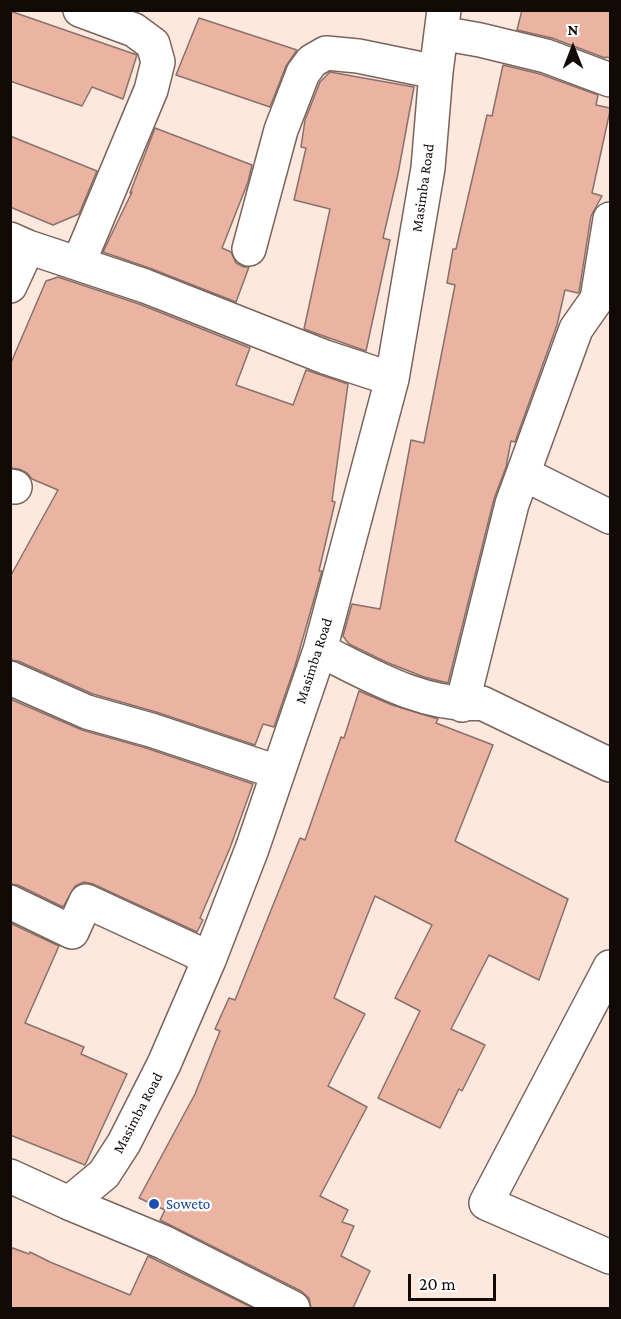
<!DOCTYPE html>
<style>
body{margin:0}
#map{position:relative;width:621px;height:1319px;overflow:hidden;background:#fee8dd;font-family:"Crimson Pro",serif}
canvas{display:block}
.frame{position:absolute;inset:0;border:12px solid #110a07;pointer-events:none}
.north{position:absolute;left:543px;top:18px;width:60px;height:60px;-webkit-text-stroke:4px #fff;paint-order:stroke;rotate:0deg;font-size:16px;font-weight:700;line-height:24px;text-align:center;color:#110a07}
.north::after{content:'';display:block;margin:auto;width:21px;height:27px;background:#110a07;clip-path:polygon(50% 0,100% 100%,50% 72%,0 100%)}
.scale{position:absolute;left:408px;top:1274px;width:88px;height:27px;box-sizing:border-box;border:3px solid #110a07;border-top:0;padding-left:8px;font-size:18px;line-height:21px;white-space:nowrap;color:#110a07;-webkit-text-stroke:4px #fff;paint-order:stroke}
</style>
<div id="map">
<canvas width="621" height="1319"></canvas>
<div class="frame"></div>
<div class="north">N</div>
<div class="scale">20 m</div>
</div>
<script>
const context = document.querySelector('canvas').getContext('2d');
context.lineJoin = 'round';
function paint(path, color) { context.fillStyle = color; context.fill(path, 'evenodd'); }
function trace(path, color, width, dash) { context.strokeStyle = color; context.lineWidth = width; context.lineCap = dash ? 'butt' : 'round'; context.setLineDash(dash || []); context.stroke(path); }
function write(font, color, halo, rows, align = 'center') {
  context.font = font + ' "Crimson Pro",serif'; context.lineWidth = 5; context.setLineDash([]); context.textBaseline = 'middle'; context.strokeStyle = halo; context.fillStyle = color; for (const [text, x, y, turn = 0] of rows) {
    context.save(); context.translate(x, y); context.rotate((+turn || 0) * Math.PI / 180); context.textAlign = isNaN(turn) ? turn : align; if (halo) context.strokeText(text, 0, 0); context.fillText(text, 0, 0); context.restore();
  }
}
const building = new Path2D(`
 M522,10H610V58L606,57L605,58L552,38L517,30Z
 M10,11L137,55L123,99L92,87L82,106L10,81Z
 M199,18L297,50L286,66L270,107L176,75Z
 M503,65L540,74L598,95L596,105L610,108V111L592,193L602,196L591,216L579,292L578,293L565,290L557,325L515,442L511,441L506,467L494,499L448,683L424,677L386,662L349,644L343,636L352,604L380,609L411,440L424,443L455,285L447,283L453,249H456L487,115L492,116Z
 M330,72L414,87L398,174L383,238L390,240L366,351L304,329L330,209L294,200L306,148L301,147L305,120L320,82Z
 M155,128L252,165L248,182L222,248L231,252L236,263L244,267H249L236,302L152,269L103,252L132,192L130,193Z
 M10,136L97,171L79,214L53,225L10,207Z
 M58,277L139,304L250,348L236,385L293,405L306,370L348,384L332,501L335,502L319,571H322L295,666L274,727L263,724L255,745L156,712L93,694L18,661L10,660V577L58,490L32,479L27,473L19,469L10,468V365L46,281Z
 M359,691L392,705L438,719L436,723L493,745L455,841L568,899L539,980L489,955L451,1029L485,1045L462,1091L459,1089L440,1128L378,1098L420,1011L395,998L432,925L375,896L334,998L365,1014L328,1086L367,1107L320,1196L348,1210L342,1222L354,1226L341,1256L370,1271L353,1308H311L309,1298L301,1291L160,1220L165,1210L139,1198L195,1094L220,1031L215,1029L229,998L235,1000L300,838L305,840L341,737L344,738Z
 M10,699L82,730L146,748L253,784L230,848L200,918L203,920L197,932L93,884L84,882L75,886L63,907L18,885L10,884Z
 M10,923L59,946L25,1023L84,1047L81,1054L127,1074L85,1165L10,1135Z
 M10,1247L29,1254L30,1252L50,1262L130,1295L148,1256L253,1308H10Z`);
paint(building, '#ebb3a1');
trace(building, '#87726b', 1.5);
const minor = new Path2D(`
 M441,33L480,40L546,56L610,80
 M10,239L28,247L145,286L325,357L392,379
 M249,249L281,130L303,73L312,61L326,53L358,56L436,72
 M79,262L151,90L158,62L153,44L134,30L80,10
 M10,286L28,247
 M524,474L610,517
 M10,486L15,487
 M320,650C370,675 425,708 482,703L610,765
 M10,678L87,712L151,730L277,772
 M462,705L512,504L576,329L597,299L610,219
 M10,902L72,932L86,901L194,951L209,960
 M610,967L486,1203L610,1257
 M10,1176L69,1203L104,1174L124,1143L164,1064L209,960L252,849L320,650L392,379L428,168L436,72L444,10
 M69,1203L163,1242L293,1308`);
trace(minor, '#78645b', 36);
trace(minor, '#fff', 33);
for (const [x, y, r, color] of [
 [154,1204,6,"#1a4fb4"]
]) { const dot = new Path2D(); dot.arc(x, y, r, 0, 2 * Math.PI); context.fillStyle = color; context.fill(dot); trace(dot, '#fff', 2); }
write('15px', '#110a07', '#fff', [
 ["Masimba Road",423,188,-82],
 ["Masimba Road",314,661,-72],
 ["Masimba Road",138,1113,-62]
]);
write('15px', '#164399', '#fff', [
 ["Soweto",166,1204]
], 'left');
</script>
